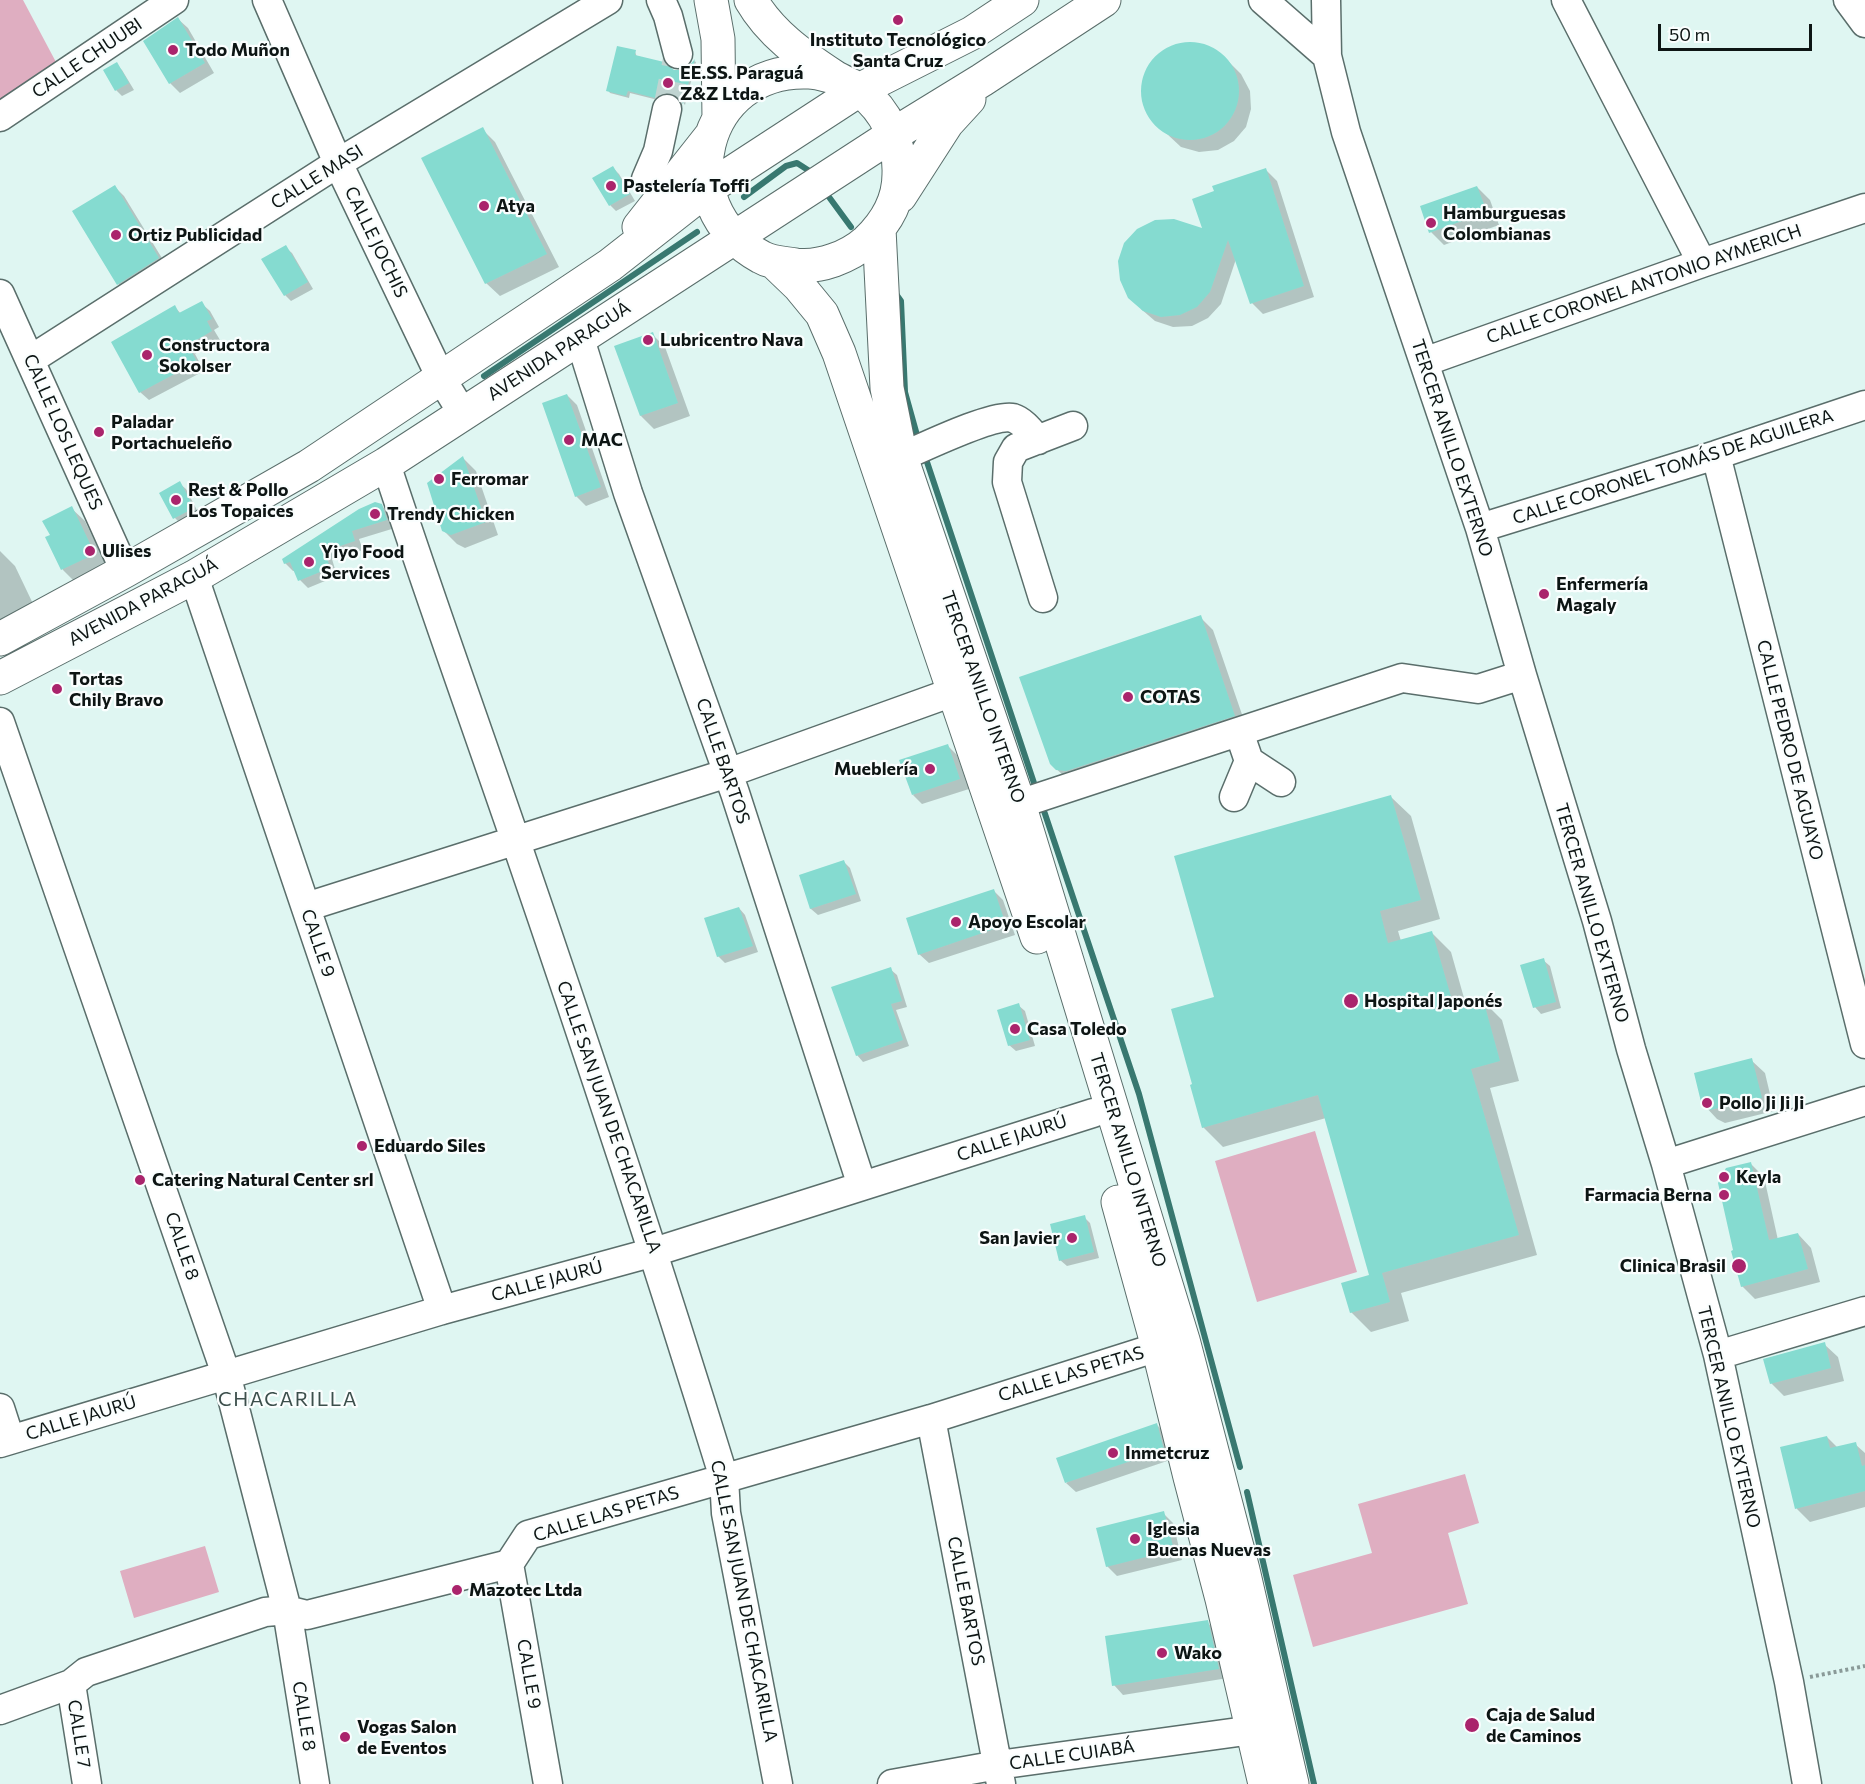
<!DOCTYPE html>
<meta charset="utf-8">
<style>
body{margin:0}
#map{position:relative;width:1865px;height:1784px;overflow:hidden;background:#dff6f2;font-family:Commissioner,sans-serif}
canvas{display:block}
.scale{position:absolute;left:1658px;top:24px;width:154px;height:27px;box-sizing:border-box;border:3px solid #0d1514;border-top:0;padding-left:8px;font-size:18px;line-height:21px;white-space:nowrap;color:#0d1514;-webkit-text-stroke:4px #fafefe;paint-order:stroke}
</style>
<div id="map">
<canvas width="1865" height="1784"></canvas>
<div class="scale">50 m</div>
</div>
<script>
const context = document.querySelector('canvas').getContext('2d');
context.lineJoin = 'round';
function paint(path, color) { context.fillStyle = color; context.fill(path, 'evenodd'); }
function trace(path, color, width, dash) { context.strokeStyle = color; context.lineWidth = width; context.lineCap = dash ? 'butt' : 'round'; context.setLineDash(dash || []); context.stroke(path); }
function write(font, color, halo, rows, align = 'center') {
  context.font = font + ' Commissioner,sans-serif'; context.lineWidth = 4.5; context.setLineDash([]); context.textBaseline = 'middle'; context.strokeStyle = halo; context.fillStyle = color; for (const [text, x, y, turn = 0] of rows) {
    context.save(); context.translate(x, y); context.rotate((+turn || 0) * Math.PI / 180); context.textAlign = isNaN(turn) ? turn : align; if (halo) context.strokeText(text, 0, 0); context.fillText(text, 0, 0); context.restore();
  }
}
paint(new Path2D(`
 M0,0H23L57,64L0,102Z
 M1315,1131L1357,1272L1257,1302L1215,1161Z
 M1465,1474L1479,1523L1448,1533L1468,1604L1313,1647L1293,1575L1372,1553L1358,1504Z
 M205,1546L219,1592L134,1618L120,1571Z`), '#dfaec1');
paint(new Path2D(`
 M178,19L188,28L214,73L180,93L170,83Z
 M1194,43L1212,49L1227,60L1241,74L1250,91L1251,109L1246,127L1234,141L1218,150L1199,152L1181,147L1153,121L1144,105L1142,86L1147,69L1159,54L1176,45Z
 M635,52L637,57L674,72H682L690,67L694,61L696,62L685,105L680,98L674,95L664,96L658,100L630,93L629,98L610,93L608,90Z
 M116,64L122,70L134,90L122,96L116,90Z
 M482,129L495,142L559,267L500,296L486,283L423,159Z
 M613,168L619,174L635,201L616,211L610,205Z
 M1266,170L1277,181L1314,297L1263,314L1252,303L1236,259L1221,304L1208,318L1192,326L1173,327L1155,321L1141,309L1204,231Z
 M115,187L124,196L168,268L128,293L118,284Z
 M1477,187L1490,200L1499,225L1444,245L1431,232Z
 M285,247L292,253L313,289L291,301L285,295Z
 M201,303L210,311L219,327L214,330L220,340L195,354L204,371L149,400L140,392L175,307L181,314Z
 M652,334L665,347L690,416L654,429L641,416Z
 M567,395L577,405L609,497L586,506L576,496Z
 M463,458L476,471L498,535L465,548L457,544L443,530Z
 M179,483L186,489L199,514L181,524L175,518L161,493Z
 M381,505L390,514L395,528L359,539L363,550L332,559L337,576L308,588L300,580L295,571H293L285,563Z
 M71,508L85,521L107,567L76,583L63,570L47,538L52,536Z
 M0,551L15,566L36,610L0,629Z
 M1200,617L1213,630L1247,729L1065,777L1051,764Z
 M947,745L957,755L969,789L922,804L913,795Z
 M1391,797L1411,816L1440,919L1398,931L1401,941L1432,933L1451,952L1466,1005L1482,1000L1502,1020L1519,1081L1490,1088L1537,1255L1401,1293L1409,1321L1371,1332L1351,1312L1371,1276L1326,1118L1223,1147L1203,1127L1194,1085L1216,998Z
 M844,862L850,868L861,901L818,915L811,909L801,876Z
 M994,891L1003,900L1015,935L929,963L919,954Z
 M739,908L745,915L758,952L725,963L718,956Z
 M1543,960L1550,966L1561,1008L1541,1014L1535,1007Z
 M890,969L897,975L907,1007L896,1010L909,1046L863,1062L857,1055Z
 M1018,1005L1025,1011L1035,1046L1016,1051L1009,1045Z
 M1751,1060L1765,1073L1774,1111L1725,1123L1717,1119L1704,1105Z
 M1751,1164L1764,1177L1778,1240L1798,1234L1811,1248L1820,1282L1755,1299L1742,1286L1735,1251Z
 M1084,1217L1090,1223L1099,1258L1067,1266L1060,1260Z
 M1824,1344L1838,1357L1844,1381L1784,1396L1771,1383Z
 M1157,1425L1167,1435L1173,1459L1076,1492L1066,1483Z
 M1827,1437L1838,1448L1855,1444L1865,1453V1507L1810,1522L1797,1509L1782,1448Z
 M1163,1513L1173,1523L1182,1560L1117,1576L1107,1566Z
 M1207,1622L1217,1632L1228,1678L1123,1695L1114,1685Z`), '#0003');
trace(new Path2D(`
 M744,197L786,166L797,163L811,172
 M829,197L851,227
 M896,294L901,301L905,392L917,435
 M484,376L697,232
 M926,459L1034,783
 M1043,808L1139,1094L1240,1467
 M1247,1492L1314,1784`), '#387870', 6);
paint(new Path2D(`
 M178,17L205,63L169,84L143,41Z
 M1141 91a49 49 0 1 1 98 0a49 49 0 1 1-98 0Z
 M617,46L636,50L635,55L664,62L674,70H683L689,66L695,59L683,104L678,96L670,93L661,94L655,98L628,91L626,96L606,91Z
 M117,62L129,83L115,91L103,70Z
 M483,127L547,254L485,284L421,158Z
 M613,166L630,194L609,206L592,178Z
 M1266,168L1304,286L1250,304L1228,240L1210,292L1197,307L1180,315L1161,317L1143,311L1128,298L1120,280L1118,261L1124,243L1137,229L1155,220L1174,219L1202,228L1192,199L1214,191L1212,186Z
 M115,185L159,258L117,285L72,211Z
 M1477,186L1487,212L1429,233L1420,206Z
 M286,245L308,282L284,296L261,259Z
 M202,301L212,319L207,321L212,331L188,345L197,362L139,393L111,342L175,305L179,313Z
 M653,332L678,403L640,416L614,346Z
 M567,394L601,487L575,497L542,403Z
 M463,456L486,522L451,535L442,531L427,483Z
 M180,481L194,508L173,519L159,493Z
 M375,502L382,504L387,520L352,531L355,541L325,551L330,568L298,581L290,562L284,564L282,559L359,509Z
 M72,506L95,554L61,570L45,537L50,535L42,521Z
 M1201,615L1235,716L1066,771L1056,770L1050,764L1019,677Z
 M948,744L960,779L912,795L899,760Z
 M1391,795L1421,900L1380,911L1388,943L1432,931L1454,1007L1483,999L1500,1061L1471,1069L1519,1235L1382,1273L1390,1302L1350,1313L1341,1283L1369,1275L1318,1095L1202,1128L1190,1085L1192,1084L1171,1009L1214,997L1174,856Z
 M844,860L856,894L810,909L799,875Z
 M994,889L1006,925L918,955L906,918Z
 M739,907L753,946L717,957L704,918Z
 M1544,958L1556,1002L1533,1008L1520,965Z
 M891,967L902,1001L891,1004L903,1040L856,1056L831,987Z
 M1019,1003L1030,1040L1008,1046L997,1010Z
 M1752,1058L1762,1098L1710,1110L1702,1106L1694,1073Z
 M1751,1162L1769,1240L1798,1233L1808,1269L1741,1287L1731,1251L1733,1250L1718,1183L1726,1168Z
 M1085,1215L1094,1252L1059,1261L1050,1224Z
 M1825,1342L1831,1368L1770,1384L1763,1359Z
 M1157,1423L1164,1450L1065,1483L1056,1458Z
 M1827,1436L1830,1448L1856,1442L1862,1466L1865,1465V1491L1795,1509L1780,1447Z
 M1164,1511L1174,1550L1106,1567L1096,1528Z
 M1208,1620L1219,1669L1112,1686L1105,1636Z`), '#85dbd0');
trace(new Path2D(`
 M667,109L678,54`), '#c0d4d1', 28, [28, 14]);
const minor = new Path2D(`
 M267,0L338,163L441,378L463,414
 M661,0L668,16L678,54
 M1263,0L1327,56
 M1326,0L1327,56L1346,132L1480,528L1522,675L1597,921L1631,1049L1666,1164L1718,1355L1789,1682L1807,1784
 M1566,0L1702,263
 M1848,0L1865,23
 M0,117L174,0
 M646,179L658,151L667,109
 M0,294L125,571
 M580,339L628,493L735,793L862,1186
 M30,360L338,163L608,0
 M1424,362L1702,263L1865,208
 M1716,455L1865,1044
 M901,457C922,448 994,413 1013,418C1023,421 1031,432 1038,440
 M386,464C427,589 472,714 515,839C588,1051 658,1264 724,1478L726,1513L778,1784
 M1480,528L1716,455L1865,405
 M194,577L442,1310
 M1043,598L1007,482L1008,462L1016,448L1073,426
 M0,722L226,1374L287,1610L315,1784
 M1249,761L1281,782
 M1234,797L1249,761L1239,732
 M1019,804L1402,678L1478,689L1522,675
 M306,907L728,773L953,692
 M1666,1164L1865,1101
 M1718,1355L1865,1311
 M0,1408L10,1439
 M931,1419L1001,1784
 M0,1443L442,1310L654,1252L1093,1113
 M509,1564L548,1784
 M71,1684L87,1784
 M0,1710L71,1684L86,1672L265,1612L287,1610L307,1615L509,1564L528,1535L931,1419L1158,1347
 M892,1784L998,1765L1253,1730`);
const major = new Path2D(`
 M711,0L718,39L719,119
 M751,0C770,33 801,55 833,76C842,82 853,85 861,91C887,112 900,141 899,174C899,201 886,223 867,241C849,257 820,268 796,265C784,263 771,263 761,257C667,206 701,68 808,72C816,72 826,75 834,77
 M900,196L947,123L969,99
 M639,227L710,137
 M879,229L887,388L901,457L1019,804L1183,1340L1243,1570L1292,1784
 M774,262L799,286L822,314L839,353L1037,937
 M0,639L125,571L309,466L610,265L707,189L859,90L972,33L1022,0
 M0,678L194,577L386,464L894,134L982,80L1104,0
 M1118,1202L1158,1347L1190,1477L1222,1599L1265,1784`);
trace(minor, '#5a6e6b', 31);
trace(major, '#5a6e6b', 35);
trace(new Path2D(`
 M1810,1677L1865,1666`), '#8a9a98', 4, [3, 3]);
trace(minor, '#fff', 28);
trace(major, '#fff', 33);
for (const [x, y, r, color] of [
 [898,20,6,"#aa246c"],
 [173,50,6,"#aa246c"],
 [668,83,6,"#aa246c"],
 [611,186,6,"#aa246c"],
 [484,206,6,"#aa246c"],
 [1431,223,6,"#aa246c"],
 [116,235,6,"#aa246c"],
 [648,340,6,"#aa246c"],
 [147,355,6,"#aa246c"],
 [99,432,6,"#aa246c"],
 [569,440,6,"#aa246c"],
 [439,479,6,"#aa246c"],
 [176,500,6,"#aa246c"],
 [375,514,6,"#aa246c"],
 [90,551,6,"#aa246c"],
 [309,562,6,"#aa246c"],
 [1544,594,6,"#aa246c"],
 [57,689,6,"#aa246c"],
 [1128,697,6,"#aa246c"],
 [930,769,6,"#aa246c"],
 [956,922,6,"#aa246c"],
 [1351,1001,8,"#aa246c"],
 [1015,1029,6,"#aa246c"],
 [1707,1103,6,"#aa246c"],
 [362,1146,6,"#aa246c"],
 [1724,1177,6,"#aa246c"],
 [140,1180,6,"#aa246c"],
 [1724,1195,6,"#aa246c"],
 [1072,1238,6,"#aa246c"],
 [1739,1266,8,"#aa246c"],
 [1113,1453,6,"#aa246c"],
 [1135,1539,6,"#aa246c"],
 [457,1590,6,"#aa246c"],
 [1162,1653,6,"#aa246c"],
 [1472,1725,8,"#aa246c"],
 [345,1737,6,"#aa246c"]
]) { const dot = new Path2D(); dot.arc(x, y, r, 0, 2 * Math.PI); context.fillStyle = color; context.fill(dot); trace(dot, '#fafefe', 2); }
write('bold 18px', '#0d1514', '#fafefe', [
 ["Instituto Tecnológico",898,40,"center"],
 ["Santa Cruz",898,61,"center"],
 ["Todo Muñon",185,50],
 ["EE.SS. Paraguá",680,73],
 ["Z&Z Ltda.",680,94],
 ["Pastelería Toffi",623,186],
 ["Atya",496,206],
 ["Hamburguesas",1443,213],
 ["Colombianas",1443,234],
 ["Ortiz Publicidad",128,235],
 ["Lubricentro Nava",660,340],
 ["Constructora",159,345],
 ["Sokolser",159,366],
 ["Paladar",111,422],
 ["Portachueleño",111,443],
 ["MAC",581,440],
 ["Ferromar",451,479],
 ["Rest & Pollo",188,490],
 ["Los Topaices",188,511],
 ["Trendy Chicken",387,514],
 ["Ulises",102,551],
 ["Yiyo Food",321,552],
 ["Services",321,573],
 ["Enfermería",1556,584],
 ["Magaly",1556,605],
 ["Tortas",69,679],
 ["Chily Bravo",69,700],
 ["COTAS",1140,697],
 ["Mueblería",918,769,"right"],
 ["Apoyo Escolar",968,922],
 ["Hospital Japonés",1364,1001],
 ["Casa Toledo",1027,1029],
 ["Pollo Ji Ji Ji",1719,1103],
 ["Eduardo Siles",374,1146],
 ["Keyla",1736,1177],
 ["Catering Natural Center srl",152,1180],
 ["Farmacia Berna",1712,1195,"right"],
 ["San Javier",1060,1238,"right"],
 ["Clinica Brasil",1726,1266,"right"],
 ["Inmetcruz",1125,1453],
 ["Iglesia",1147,1529],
 ["Buenas Nuevas",1147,1550],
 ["Mazotec Ltda",469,1590],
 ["Wako",1174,1653],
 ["Caja de Salud",1486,1715],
 ["de Caminos",1486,1736],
 ["Vogas Salon",357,1727],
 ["de Eventos",357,1748]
], 'left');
write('18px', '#0d1514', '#fafefe', [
 ["CALLE CHUUBI",87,58,-34],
 ["CALLE MASI",317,177,-32],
 ["CALLE JOCHIS",376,242,64],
 ["CALLE CORONEL ANTONIO AYMERICH",1644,284,-19],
 ["AVENIDA PARAGUÁ",559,351,-33],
 ["CALLE LOS LEQUES",63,432,66],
 ["TERCER ANILLO EXTERNO",1452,448,72],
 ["CALLE CORONEL TOMÁS DE AGUILERA",1673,467,-18],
 ["AVENIDA PARAGUÁ",143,602,-28],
 ["TERCER ANILLO INTERNO",983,697,71],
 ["CALLE PEDRO DE AGUAYO",1790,750,76],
 ["CALLE BARTOS",723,761,71],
 ["TERCER ANILLO EXTERNO",1592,913,74],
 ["CALLE 9",318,943,71],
 ["CALLE SAN JUAN DE CHACARILLA",609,1117,71],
 ["CALLE JAURÚ",1012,1138,-18],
 ["TERCER ANILLO INTERNO",1128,1160,73],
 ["CALLE 8",182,1246,71],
 ["CALLE JAURÚ",547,1281,-15],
 ["CALLE LAS PETAS",1071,1374,-17],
 ["TERCER ANILLO EXTERNO",1729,1417,77],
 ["CALLE JAURÚ",81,1418,-17],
 ["CALLE LAS PETAS",606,1514,-17],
 ["CALLE SAN JUAN DE CHACARILLA",744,1601,79],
 ["CALLE BARTOS",966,1601,79],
 ["CALLE 9",529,1674,80],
 ["CALLE 8",304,1716,81],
 ["CALLE 7",79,1734,81],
 ["CALLE CUIABÁ",1072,1755,-8]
]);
context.letterSpacing = '1.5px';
write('20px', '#3c4f4c', '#fafefe', [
 ["CHACARILLA",288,1399]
]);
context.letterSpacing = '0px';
</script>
